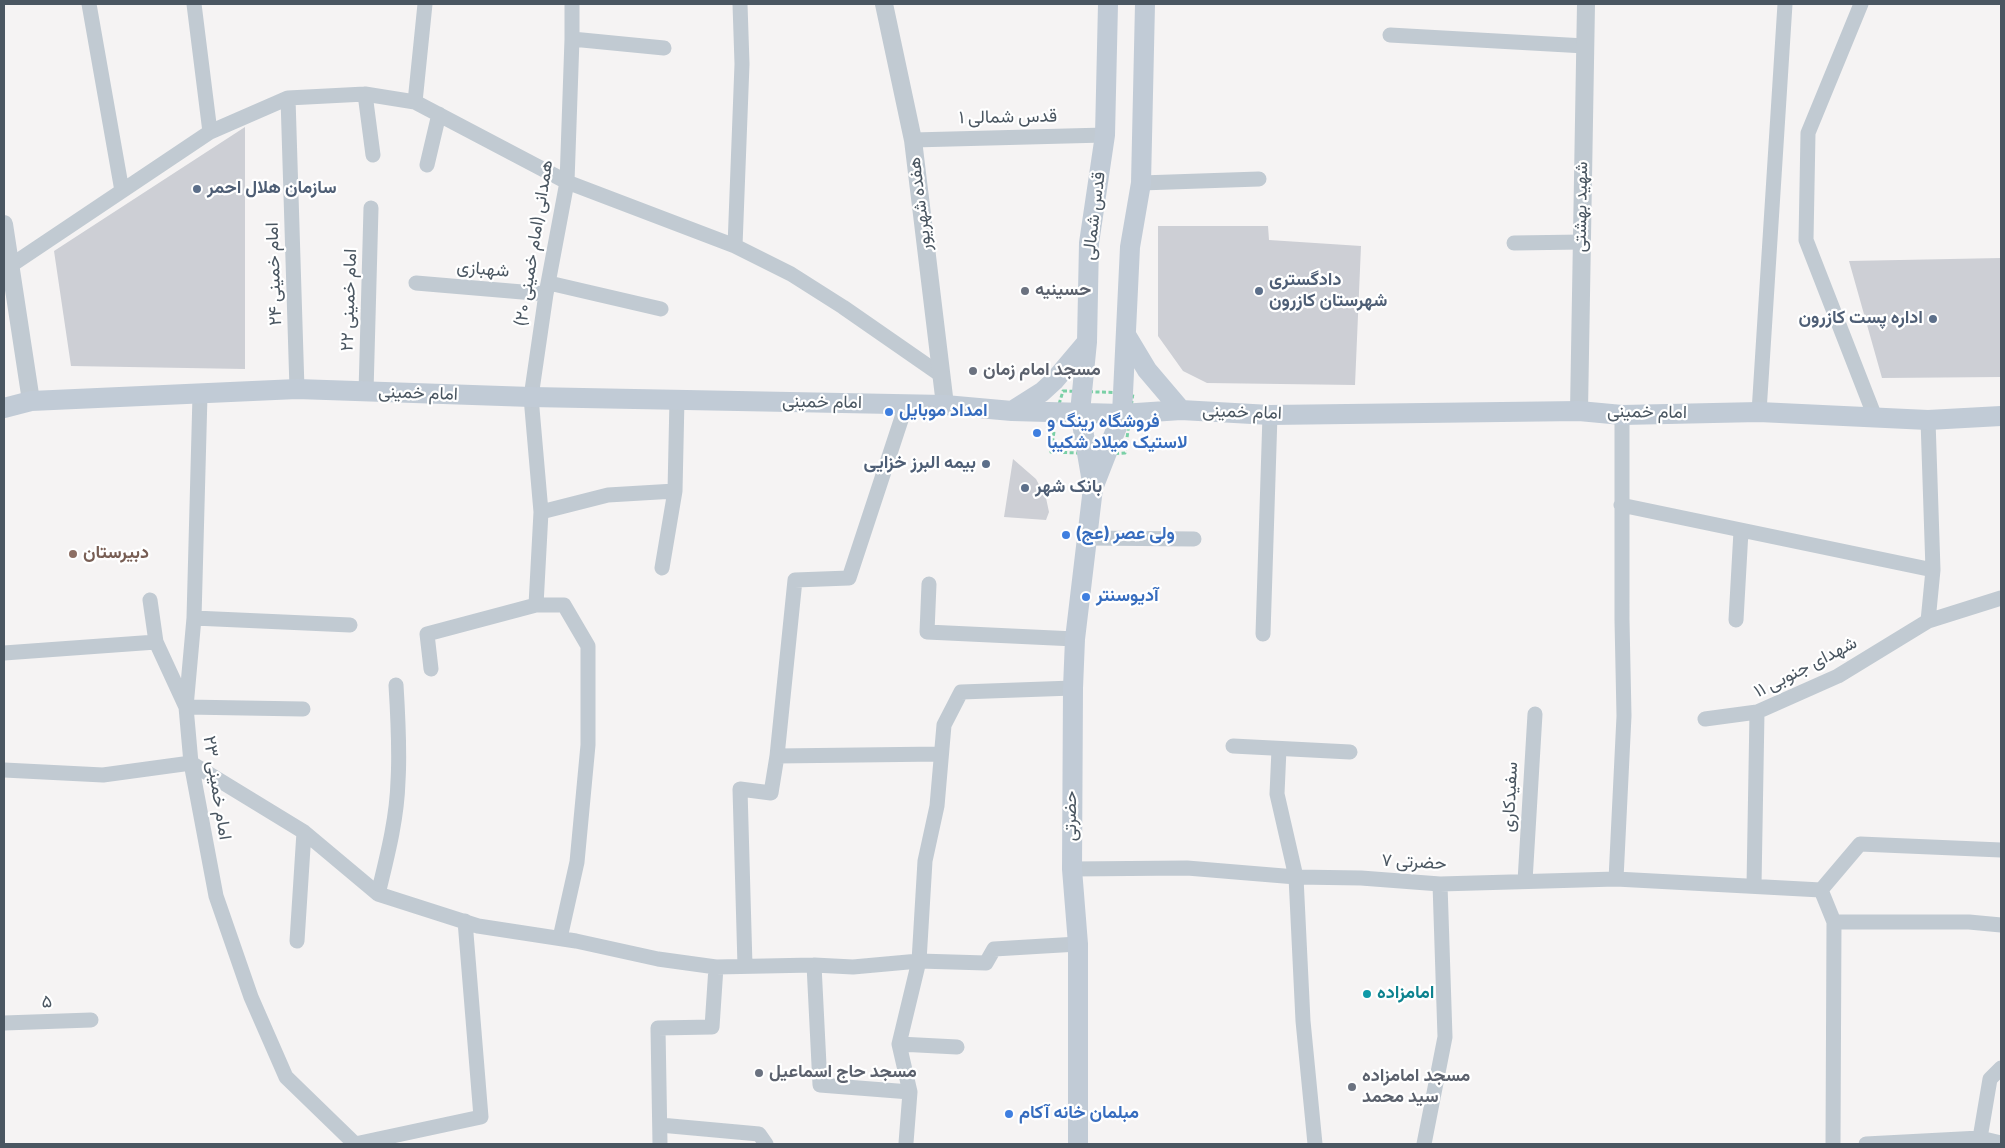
<!DOCTYPE html>
<meta charset="utf-8">
<style>
body{margin:0}
#map{position:relative;width:2005px;height:1148px;overflow:hidden;background:#f5f3f3;font-family:"Titillium Web",sans-serif}
canvas{display:block}
.frame{position:absolute;inset:0;border:5px solid #4a5661;pointer-events:none}
</style>
<div id="map">
<canvas width="2005" height="1148"></canvas>
<div class="frame"></div>
</div>
<script>
const context = document.querySelector('canvas').getContext('2d');
context.lineJoin = 'round';
function paint(path, color) { context.fillStyle = color; context.fill(path, 'evenodd'); }
function trace(path, color, width, dash) { context.strokeStyle = color; context.lineWidth = width; context.lineCap = dash ? 'butt' : 'round'; context.setLineDash(dash || []); context.stroke(path); }
function write(font, color, halo, rows, align = 'center') {
  context.font = font + ' "Titillium Web",Vazirmatn,sans-serif'; context.lineWidth = 4.5; context.setLineDash([]); context.textBaseline = 'middle'; context.strokeStyle = halo; context.fillStyle = color; for (const [text, x, y, turn = 0] of rows) {
    context.save(); context.translate(x, y); context.rotate((+turn || 0) * Math.PI / 180); context.textAlign = isNaN(turn) ? turn : align; if (halo) context.strokeText(text, 0, 0); context.fillText(text, 0, 0); context.restore();
  }
}
paint(new Path2D(`
 M245,127V369L71,366L54,251Z
 M1158,226H1268L1269,240L1361,246L1355,385L1207,383L1183,371L1158,336Z
 M2001,258V377L1882,378L1849,261Z
 M1013,459L1036,479L1046,498L1049,512L1046,520L1004,517Z`), '#cdcfd5');
trace(new Path2D(`
 M1063,391L1133,393L1125,453L1106,454L1051,452L1057,411Z`), '#7ad0a6', 3, [4, 2.5]);
trace(new Path2D(`
 M89,4L122,191
 M194,4L210,132
 M1861,4L1808,133L1806,240L1875,417
 M1390,35L1585,46
 M572,39L664,48
 M365,94L373,155
 M288,98L297,389
 M415,102L425,4
 M913,140L1105,135
 M427,165L439,114
 M1141,183L1259,179
 M1514,243L1582,242
 M735,246L742,64L740,4
 M10,266L210,132L288,98L365,94L415,102L567,182L735,246L791,274L843,307L941,375
 M416,283L546,294
 M549,283L661,309
 M366,392L371,208
 M200,395L194,618L186,707L191,763L216,896L251,997L286,1077L355,1144
 M1759,412L1785,4
 M1928,420L1933,570L1928,621
 M1621,505L1933,570
 M541,512L608,495L675,491
 M1086,538L1194,539
 M662,568L675,491L677,399
 M929,584L927,632L1075,639
 M150,600L156,642L186,707L303,709
 M194,618L350,625
 M1736,620L1741,531
 M1263,634L1270,415
 M4,653L156,642
 M431,669L427,634L536,605
 M1705,719L1757,712
 M1233,746L1350,752
 M1279,749L1277,794L1296,877L1303,1021L1315,1144
 M777,756L941,754
 M4,770L103,775L191,763L304,832L378,894L478,926L576,941L658,959L716,967L814,965L853,967L919,961L986,963L994,949L1078,944
 M1072,869L1187,868L1296,877L1361,878L1440,884L1616,879L1821,890L1834,922L1833,1144
 M1616,879L1624,716L1622,620V415
 M1525,881L1535,714
 M1754,886L1757,712L1838,676L1928,621L2001,598
 M1821,890L1860,844L2001,850
 M378,894C387,857 397,819 398,781C400,749 398,717 396,685
 M1834,922H1969L2001,925
 M560,938L577,862L588,745V646L564,605H536L541,512L531,397L546,294L567,182L572,39V4
 M297,941L304,832
 M814,965L820,1085L910,1092
 M745,966L740,789L771,793L777,756L795,580L849,578L906,405
 M4,1023L91,1020
 M899,1044L957,1047
 M660,1125L759,1134L766,1144
 M906,1143L910,1092L899,1044L919,961L925,861L937,806L944,725L961,692L1073,688
 M355,1144L481,1117L465,921
 M660,1144L658,1028L712,1027L716,967
 M1424,1144L1445,1037L1440,884
 M1866,1144L1980,1138L2001,1143
 M1979,1144L1990,1079L2001,1068`), '#c1cad2', 15);
trace(new Path2D(`
 M884,4L913,140L945,405
 M4,224L31,401
 M1579,411L1586,4`), '#c1cad2', 18);
trace(new Path2D(`
 M1126,335L1147,370L1181,410
 M4,408L31,401L297,389L531,397L945,405L1012,411L1122,414L1181,410L1270,415L1579,411L1622,415L1759,412L1928,420L2001,416
 M1012,411L1042,392L1054,381L1087,342
 M1093,488L1080,412L1087,342L1089,243L1105,135L1108,4
 M1078,1144V944L1072,869L1073,688L1075,639L1093,488L1122,414L1130,247L1141,183L1145,4`), '#c1cbd6', 20);
for (const [x, y, r, color] of [
 [197,189,5,"#5c6f8a"],
 [1025,291,5,"#6b7280"],
 [1259,291,5,"#5c6f8a"],
 [1933,319,5,"#5c6f8a"],
 [973,371,5,"#6b7280"],
 [889,412,5,"#3f7fe0"],
 [1037,433,5,"#3f7fe0"],
 [986,464,5,"#5c6f8a"],
 [1025,488,5,"#5c6f8a"],
 [1066,535,5,"#3f7fe0"],
 [73,554,5,"#8d6e63"],
 [1086,597,5,"#3f7fe0"],
 [1367,994,5,"#0f9aa8"],
 [759,1073,5,"#6b7280"],
 [1352,1087,5,"#6b7280"],
 [1009,1114,5,"#3f7fe0"]
]) { const dot = new Path2D(); dot.arc(x, y, r, 0, 2 * Math.PI); context.fillStyle = color; context.fill(dot); trace(dot, '#fff', 2); }
write('18px', '#4a5661', '#fff', [
 ["قدس شمالی ۱",1008,118,-1],
 ["هفده شهریور",921,204,-97],
 ["شهید بهشتی",1582,207,-89],
 ["قدس شمالی",1095,216,-83],
 ["همدانی (امام خمینی ۲۰)",535,243,-81],
 ["شهبازی",483,270,5],
 ["امام خمینی ۲۴",275,274,-92],
 ["امام خمینی ۲۲",350,300,-88],
 ["امام خمینی",418,394,2],
 ["امام خمینی",822,403,1],
 ["امام خمینی",1242,413,2],
 ["امام خمینی",1647,413,1],
 ["۱۱ شهدای جنوبی",1806,668,-27],
 ["امام خمینی ۲۳",216,788,81],
 ["سفیدکاری",1511,797,-87],
 ["حضرتی",1072,816,-90],
 ["حضرتی ۷",1414,863,3],
 ["۵",47,1003,-2]
]);
write('bold 18px', '#4e5e75', '#fff', [
 ["سازمان هلال احمر",207,189],
 ["دادگستری",1269,281],
 ["شهرستان کازرون",1269,302],
 ["اداره پست کازرون",1923,319,"right"],
 ["بیمه البرز خزایی",976,464,"right"],
 ["بانک شهر",1035,488]
], 'left');
write('bold 18px', '#5b616d', '#fff', [
 ["حسینیه",1035,291],
 ["مسجد امام زمان",983,371],
 ["مسجد حاج اسماعیل",769,1073],
 ["مسجد امامزاده",1362,1077],
 ["سید محمد",1362,1098]
], 'left');
write('bold 18px', '#366cbe', '#fff', [
 ["امداد موبایل",899,412],
 ["فروشگاه رینگ و",1047,423],
 ["لاستیک میلاد شکیبا",1047,444],
 ["ولی عصر (عج)",1076,535],
 ["آدیوسنتر",1096,597],
 ["مبلمان خانه آکام",1019,1114]
], 'left');
write('bold 18px', '#785e54', '#fff', [
 ["دبیرستان",83,554]
], 'left');
write('bold 18px', '#0d838f', '#fff', [
 ["امامزاده",1377,994]
], 'left');
</script>
